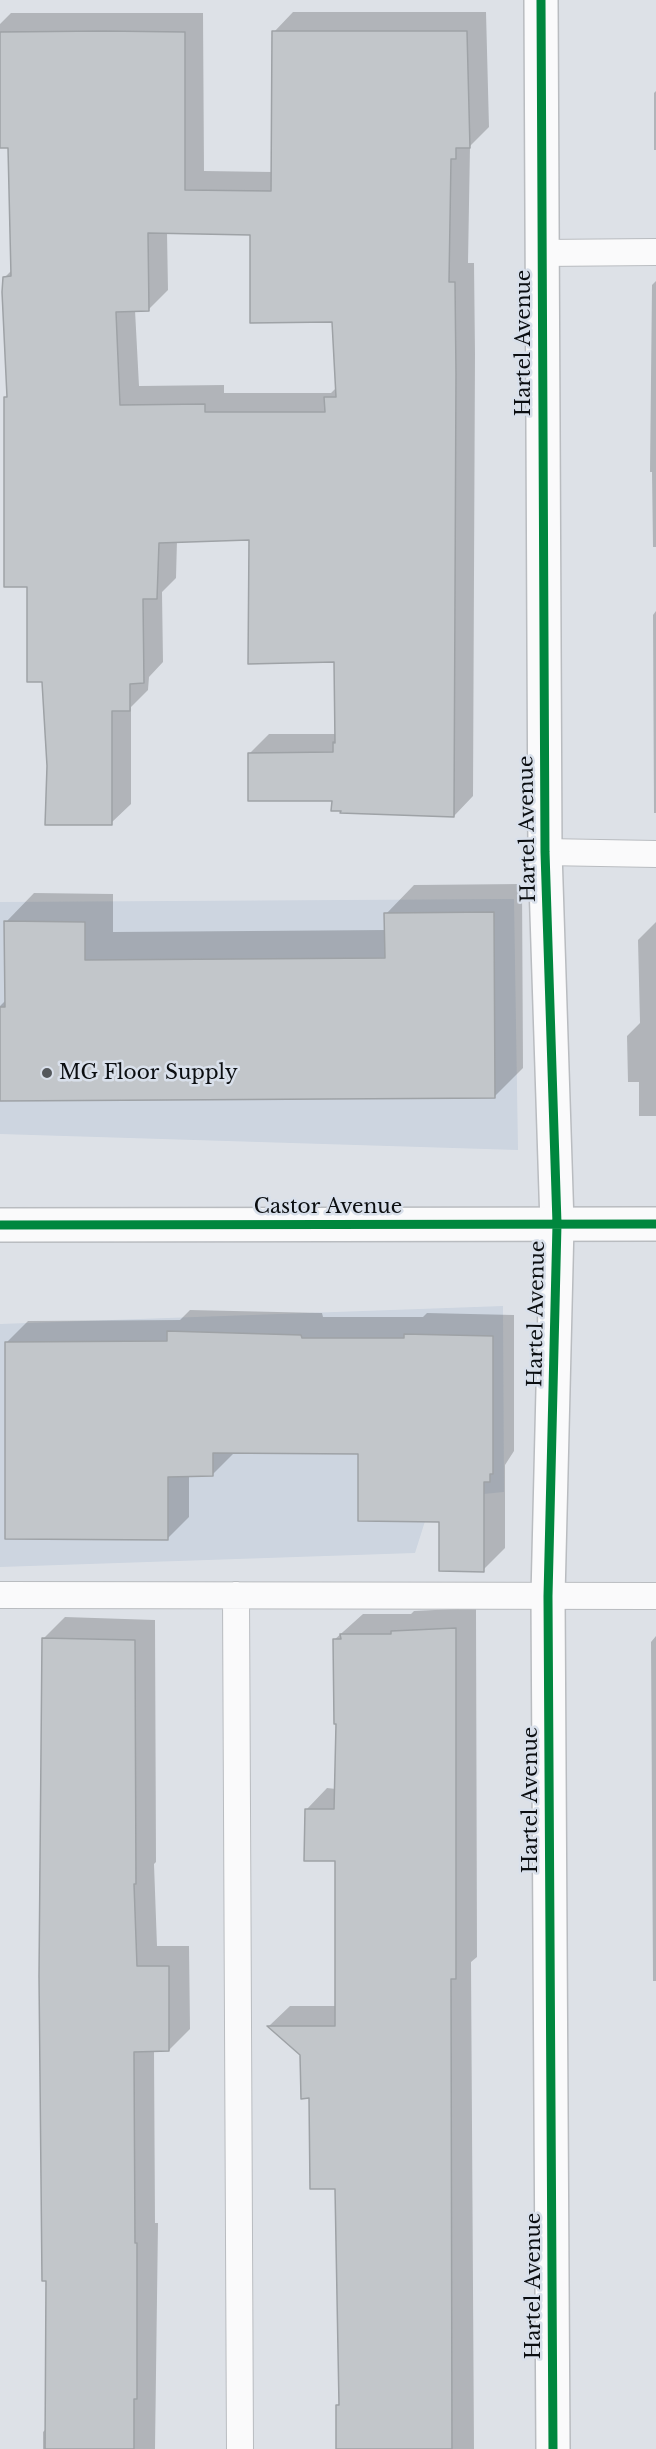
<!DOCTYPE html>
<style>
body{margin:0}
canvas{display:block;background:#dde1e7}
</style>
<canvas width="656" height="2449"></canvas>
<script>
const context = document.querySelector('canvas').getContext('2d');
context.lineJoin = 'round';
function paint(path, color) { context.fillStyle = color; context.fill(path, 'evenodd'); }
function trace(path, color, width, dash) { context.strokeStyle = color; context.lineWidth = width; context.lineCap = dash ? 'butt' : 'round'; context.setLineDash(dash || []); context.stroke(path); }
function write(font, color, halo, rows, align = 'center') {
  context.font = font + ' "Libre Baskerville",serif'; context.lineWidth = 5; context.setLineDash([]); context.textBaseline = 'middle'; context.strokeStyle = halo; context.fillStyle = color; for (const [text, x, y, turn = 0] of rows) {
    context.save(); context.translate(x, y); context.rotate((+turn || 0) * Math.PI / 180); context.textAlign = isNaN(turn) ? turn : align; if (halo) context.strokeText(text, 0, 0); context.fillText(text, 0, 0); context.restore();
  }
}
paint(new Path2D(`
 M514,899L518,1150L0,1134V902Z
 M503,1306L504,1492L432,1499L415,1553L0,1567V1324Z`), '#cdd5e0');
paint(new Path2D(`
 M293,12H486L489,127L470,146L468,263H474L475,354L473,796L454,816L333,799L249,754L269,734H336L335,661L251,538L177,540L176,578L162,592L163,662L149,677L148,690L131,707V804L111,823L48,766L44,680L6,398L8,395L5,277L12,270L9,147H0V24L11,13H203L204,171L273,172L274,32ZM167,232L252,233L333,321L337,387L331,393H224V385L139,386L135,310L149,309L168,290Z
 M656,91V150H654V93Z
 M656,281V547H653L652,472H650L652,285Z
 M656,611V813H654L653,615Z
 M522,884L523,1068L495,1096L0,1099V1006L6,1000V922L34,893L113,894V932L386,930V914L414,885Z
 M656,922V1116H639V1082H628L627,1036L640,1023L638,940Z
 M190,1310L322,1313L323,1317H423L427,1313L514,1315V1451L505,1465V1548L483,1570L441,1520L359,1452L234,1453L212,1475H189V1517L167,1539L6,1343L28,1321L180,1320Z
 M476,1608L477,1957L471,1962L474,2449H338V2405L340,2403L336,2187L310,2097L302,2054L269,2026L290,2006H336V1860L307,1809L327,1788L336,1789L338,1722L334,1640L363,1614H411L414,1611Z
 M65,1617L155,1620L156,1862L154,1864L157,1946H189L190,2029L169,2050H154L155,2223H158L155,2449H43V2432L47,2428L44,1638Z
 M656,1636V1981H653L651,1642Z`), '#0003');
const building = new Path2D(`
 M104,31L185,32V190L271,191L272,31H467L470,148H456V159H451L449,282H455L456,374L454,817L340,813L341,811H331L332,801H248V753L333,752V742L335,743L334,662L248,664L249,540L159,543L157,599H143L144,683L130,684V711H112V825H45L47,766L42,682H27V587H4V397H7L2,292L3,277L11,276L8,148H0V32ZM148,233L250,235V323L332,322L336,397H324L325,412H205V404L120,405L116,312L149,311Z
 M494,912L495,1098L0,1101V1007H5L4,921L85,922V960L385,958L384,913Z
 M167,1331L301,1335L302,1338H404V1334L493,1336V1474H490V1482H484V1572L439,1571V1522L358,1521V1454L213,1453V1476L168,1477V1540L5,1539V1342L167,1341Z
 M456,1628V1979H451L452,2449H336V2405H339L335,2189H310L309,2098L301,2099L300,2055L267,2026H335V1861H304L305,1809H334L336,1724H334L333,1639H341L340,1634H391V1631Z
 M42,1638L135,1640L136,1884H134L137,1966H169V2051L134,2052L135,2243H137V2399H134V2449H45L46,2281H42L39,1976Z`);
paint(building, '#c2c6ca');
trace(building, '#9ea2a6', 1.5);
const service = new Path2D(`
 M542,253L656,252
 M545,852L656,854
 M0,1595L656,1596
 M236,1595L240,2449`);
const minor = new Path2D(`
 M541,0L545,852L557,1224L548,1596L553,2449`);
const secondary = new Path2D(`
 M0,1225L656,1224`);
trace(service, '#b9bcc0', 28);
trace(minor, '#b9bcc0', 36);
trace(secondary, '#b9bcc0', 36);
trace(service, '#fafafb', 26);
trace(minor, '#fafafb', 33);
trace(secondary, '#fafafb', 33);
trace(new Path2D(`
 M541,0L545,852L557,1224L548,1596L553,2449
 M0,1225L656,1224`), '#00873e', 9);
for (const [x, y, r, color] of [
 [47,1073,6,"#54585c"]
]) { const dot = new Path2D(); dot.arc(x, y, r, 0, 2 * Math.PI); context.fillStyle = color; context.fill(dot); trace(dot, '#d9e0eb', 2); }
write('20px', '#0b0e11', '#d9e0eb', [
 ["Hartel Avenue",524,343,-90],
 ["Hartel Avenue",528,829,-91],
 ["Castor Avenue",328,1207],
 ["Hartel Avenue",537,1314,-89],
 ["Hartel Avenue",531,1800,-90],
 ["Hartel Avenue",534,2286,-90]
]);
write('20px', '#0b0e11', '#d9e0eb', [
 ["MG Floor Supply",59,1073]
], 'left');
</script>
